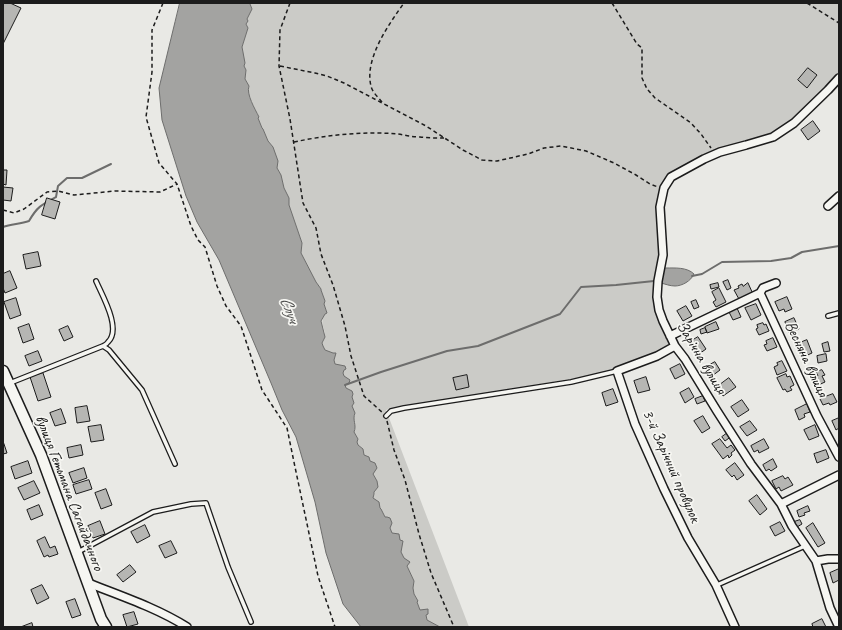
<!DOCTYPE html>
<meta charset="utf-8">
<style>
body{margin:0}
#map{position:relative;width:842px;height:630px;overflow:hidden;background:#e9e9e5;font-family:Caveat,sans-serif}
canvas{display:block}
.frame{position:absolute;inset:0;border:4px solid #1c1c1c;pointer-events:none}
</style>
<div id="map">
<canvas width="842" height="630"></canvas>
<div class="frame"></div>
</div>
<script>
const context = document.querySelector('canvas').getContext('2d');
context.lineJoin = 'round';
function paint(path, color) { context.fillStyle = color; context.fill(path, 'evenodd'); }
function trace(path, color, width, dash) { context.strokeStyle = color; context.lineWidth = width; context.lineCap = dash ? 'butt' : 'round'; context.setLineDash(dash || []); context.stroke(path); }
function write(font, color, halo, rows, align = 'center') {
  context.font = font + ' Caveat,sans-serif'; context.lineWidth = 3.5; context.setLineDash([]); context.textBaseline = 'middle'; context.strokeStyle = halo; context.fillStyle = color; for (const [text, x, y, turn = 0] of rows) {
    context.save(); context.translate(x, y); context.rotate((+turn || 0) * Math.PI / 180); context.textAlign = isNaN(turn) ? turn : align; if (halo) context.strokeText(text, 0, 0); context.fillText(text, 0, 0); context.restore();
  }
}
paint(new Path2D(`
 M250,3H839V78L828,90L773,137L720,152L671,176L660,207L663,255L657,297L675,346L617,371L386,410L469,627H440L427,620L426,615L420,610L417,602L418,601L414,594L413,588L414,581L401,552L400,540L392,533L381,509L373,499L377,481L373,474L370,461L364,455L363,449L358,445L357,442L358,439L354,432L355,429L351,406L352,391L346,388L343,373L344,370L335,364L333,354C329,352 324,350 322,346C322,342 325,339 325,336C325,325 319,326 325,313L327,312L324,304L325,301L321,290V289L316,282L301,253L302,243L289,205V198L284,188L281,175L277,168L273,147L268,141L263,129L262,128L258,118L259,117C255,109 246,94 249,86L245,79L246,70L244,66L242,47L248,28C245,21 248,16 252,9L250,4Z`), '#cbcbc7');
const water = new Path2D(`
 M180,3H250V4L252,9L247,19L248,21L246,24L248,28L242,47L245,63L244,66L246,70L245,79L249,86C246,94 255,109 259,117L258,118L262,128L263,129L268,141L273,147L278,161L277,168L281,175L284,188L289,198V205L302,243L301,253L316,282L321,289V290L325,301L324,304L327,313L325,314L321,321L325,337L322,343L323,346L325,350L333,353H336L334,360L335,364L345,366L346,369L344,370L343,373L344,376L350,380L349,383L345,385L346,388L352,391L353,394L352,397L354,403L352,406L355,413C352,420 357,425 354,432L358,439L357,442L358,445L363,449L364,455L369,457L370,461L375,463L377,468L373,474L377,481L378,487L374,492V494L373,498L379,502L380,508L381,509L385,517H387L390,518L392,523L390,528L392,533L399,534L400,540L403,541L401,552L404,558L410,562L407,566L414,581L413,588L414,594L418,601L417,602L420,610L428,609V614L426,615L427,620L440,627H361L343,604L326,553L315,502L296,437L282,410L271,383L219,260L197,222L186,196L162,120L159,88L175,22Z
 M666,268C675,268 687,267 694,274C691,281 682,286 675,286C670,286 665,284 661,283L662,270Z`);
paint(water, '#a3a3a1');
trace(water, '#6d6d6c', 1);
trace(new Path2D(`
 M3,227C11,224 20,224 29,221C37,207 41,205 56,197L58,186L67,178H82L111,164
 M692,276L702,274L722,262L771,261L791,258L802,252L839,246
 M345,385L381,372L447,351L478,346L560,314L581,287L616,285L654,281`), '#6d6d6c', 2);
const building = new Path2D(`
 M4,3H10L21,8L3,44V5Z
 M808,68L817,75L807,88L798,80Z
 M813,121L820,131L808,140L801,130Z
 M3,170H7L6,185L3,184Z
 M3,187L13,188L11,201L3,200Z
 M47,198L60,202L55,219L42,215Z
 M38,252L41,266L26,269L23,255Z
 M10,271L17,288L5,293L3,288V274Z
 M728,280L731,288L727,290L723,282Z
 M718,283L719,287L711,289L710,285Z
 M748,283L753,294L740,301L734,290L739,288L738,286L742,284L743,286Z
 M719,288L726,302L716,307L713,302L716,300L712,292Z
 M787,297L792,309L785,312L784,309L779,311L775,302Z
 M16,298L21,315L10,319L4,302Z
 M696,300L699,307L694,309L691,302Z
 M756,304L761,315L751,320L745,308Z
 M686,306L692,316L683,321L677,311Z
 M737,308L741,317L733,320L729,312Z
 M794,318L799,329L789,333L785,322Z
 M716,322L719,329L707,333L705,327Z
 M763,323L764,325L766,324L769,331L759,335L756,329L758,328L757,325Z
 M29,324L34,339L23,343L18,328Z
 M68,326L73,337L64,341L59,330Z
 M705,328L707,332L701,334L700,330Z
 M698,337L706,349L699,354L690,342Z
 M773,338L777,347L767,351L764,345L767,344L766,341Z
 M807,340L812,353L801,358L795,345Z
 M828,342L830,351L824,352L822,344Z
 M38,351L42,361L29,366L25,356Z
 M826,354L827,361L818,363L817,356Z
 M782,361L787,371L777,375L774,367L778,365L777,363Z
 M715,362L720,370L712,376L706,367Z
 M680,364L685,374L675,379L670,369Z
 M822,370L825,375L822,376L825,382L814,387L811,379L818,376L816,372Z
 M43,373L51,397L38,401L30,377Z
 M786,374L787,377L790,376L794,385L790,387L792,390L787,392L785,389L783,390L777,378Z
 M467,375L469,387L456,390L453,378Z
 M646,377L650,390L638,393L634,381Z
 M729,378L736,387L723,396L717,387Z
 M689,388L694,397L685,403L680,393Z
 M613,389L618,402L606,406L602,393Z
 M833,394L837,402L830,405L829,403L823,405L820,399Z
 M703,396L705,401L697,404L695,399Z
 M742,400L749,410L738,417L731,407Z
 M807,404L810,412L804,414L805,417L799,420L795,410Z
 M87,406L90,421L77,423L75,408Z
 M61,409L66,423L55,426L50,413Z
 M703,416L710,428L702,433L694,421Z
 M839,418V428L836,430L832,421Z
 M750,421L757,430L747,436L740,427Z
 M101,425L104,440L91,442L88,427Z
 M815,425L819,436L809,440L804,430Z
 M729,432L732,436L725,441L722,437Z
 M720,439L727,448L731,445L735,450L731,453L732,455L729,458L728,455L723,459L712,444Z
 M764,439L769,448L759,453L758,450L754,452L751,446Z
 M4,444L7,453L3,454V445Z
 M81,445L83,455L69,458L67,448Z
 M826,450L829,458L817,463L814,454Z
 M773,459L777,467L771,471L769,469L766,471L763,465Z
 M28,461L32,473L15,479L11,467Z
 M735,463L744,475L737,480L734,475L732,477L726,470Z
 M84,468L87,478L73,483L69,473Z
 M783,476L785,479L788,477L793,485L781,491L779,487L776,489L772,481Z
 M89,480L92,489L76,494L73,485Z
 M34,481L40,493L24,500L18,488Z
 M106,489L112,505L101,509L95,493Z
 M757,495L767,509L760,515L749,501Z
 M39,505L43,515L31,520L27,510Z
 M808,506L810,511L804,513L805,515L799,517L797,511Z
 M800,520L802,524L797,527L794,522Z
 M100,521L105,534L93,538L88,526Z
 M780,522L785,531L775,536L770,527Z
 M813,523L825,543L818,547L806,528Z
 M145,525L150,536L137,543L131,532Z
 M45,537L50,548L55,546L58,554L49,557L48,555L44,557L37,541Z
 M171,541L177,553L165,558L159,546Z
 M130,565L136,572L123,582L117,575Z
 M839,569V580L833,583L830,573Z
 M42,585L49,598L37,604L31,590Z
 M75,599L81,615L72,618L66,602Z
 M134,612L138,624L127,627L123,615Z
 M822,619L826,627H813L812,624Z
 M32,623L33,627H21Z`);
paint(building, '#b6b6b3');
trace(building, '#1c1c1c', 1);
const service = new Path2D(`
 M96,281C102,295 122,329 108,342C107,344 105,345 103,346
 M828,316L839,313
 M10,383L103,346L109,350L142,390L175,464
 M386,416L391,411L404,408L571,382L617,371
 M78,552L153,512L191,504L206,503L228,567L251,622
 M717,585L805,546`);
const minor = new Path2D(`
 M828,206L839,196
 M776,283L763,288L760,293L817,416L839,457
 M670,336L760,293
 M675,346L657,356L617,371L635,424L664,489L688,538L716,585L735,627
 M781,504L839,475
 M816,561L828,559H839
 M88,583C121,596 157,608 187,627
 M839,627L830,608L816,561L792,526L781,504L751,464L717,411L685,359L675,346L663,321L659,310L657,297L658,281L663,255L660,207L664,188L671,177L704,159L720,152L746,145L773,137L794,123L828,90L839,78`);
const secondary = new Path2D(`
 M3,371L41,455L101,619L106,627`);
trace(service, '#1c1c1c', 6);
trace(minor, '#1c1c1c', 10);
trace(secondary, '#1c1c1c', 13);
trace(new Path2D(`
 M163,3L152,30V72L146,117L159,163L177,184L191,226L198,240L205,247L217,286L226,306L241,326L262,390L287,428L295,467L318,576L335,627
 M290,3L280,30L279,66L290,119L303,203L316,228L321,254L333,285L345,326L351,356L364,396L383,413
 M612,3L637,44L642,48V78L647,89L655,98L691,123L701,134L711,148
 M807,3L839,23
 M280,66L315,73L327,76L344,83L426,126L463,150L482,160L497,161L528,154L544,148L561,146L586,151L614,163L636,175L650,184L658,187
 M382,102C378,97 372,92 371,86C364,59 389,24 404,3
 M294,142C327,135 364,131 398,134C405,135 412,137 420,137C428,138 436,138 444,138
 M3,210L14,213L24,209L47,192L58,191L74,195L115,191L160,192L177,184
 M387,421L394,450L405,480L419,534L431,573L454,627`), '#1c1c1c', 1.5, [4, 3]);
trace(service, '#f6f6f2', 3.5);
trace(minor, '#f6f6f2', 7);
trace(secondary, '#f6f6f2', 10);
write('16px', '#1c1c1c', '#f6f6f2', [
 ["Зарічна вулиця",701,358,59],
 ["Весняна вулиця",806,359,65],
 ["3-й Зарічний провулок",671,466,66],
 ["вулиця Гетьмана Сагайдачного",69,493,69]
]);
write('italic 17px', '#525251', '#f6f6f2', [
 ["Случ",289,310,70]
]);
</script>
